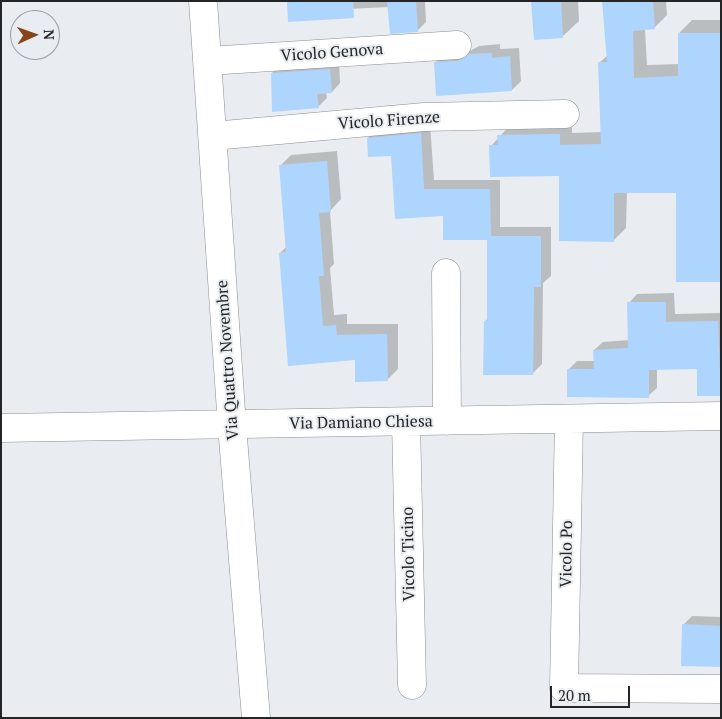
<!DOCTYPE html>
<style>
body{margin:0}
#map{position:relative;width:722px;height:719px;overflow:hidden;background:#e9edf1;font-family:"PT Serif",serif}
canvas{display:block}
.frame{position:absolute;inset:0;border:2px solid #232526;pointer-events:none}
.north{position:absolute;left:10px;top:10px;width:50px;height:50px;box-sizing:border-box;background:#e9edf1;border:1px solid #9a9da0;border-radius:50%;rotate:88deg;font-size:14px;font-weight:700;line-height:20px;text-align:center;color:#232526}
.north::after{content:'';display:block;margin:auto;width:18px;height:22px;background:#884419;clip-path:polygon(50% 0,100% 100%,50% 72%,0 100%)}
.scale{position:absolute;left:550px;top:686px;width:80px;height:22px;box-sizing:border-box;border:2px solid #232526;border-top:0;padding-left:6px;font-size:15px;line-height:18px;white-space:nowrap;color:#232526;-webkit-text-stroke:4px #e9edf1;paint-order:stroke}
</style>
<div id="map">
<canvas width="722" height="719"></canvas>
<div class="frame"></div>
<div class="north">N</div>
<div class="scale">20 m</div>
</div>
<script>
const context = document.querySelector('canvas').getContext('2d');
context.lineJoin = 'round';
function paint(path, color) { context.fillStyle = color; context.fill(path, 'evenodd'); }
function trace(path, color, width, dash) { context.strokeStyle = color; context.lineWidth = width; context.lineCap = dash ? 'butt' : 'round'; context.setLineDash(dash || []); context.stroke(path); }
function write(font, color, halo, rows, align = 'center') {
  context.font = font + ' "PT Serif",serif'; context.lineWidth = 4; context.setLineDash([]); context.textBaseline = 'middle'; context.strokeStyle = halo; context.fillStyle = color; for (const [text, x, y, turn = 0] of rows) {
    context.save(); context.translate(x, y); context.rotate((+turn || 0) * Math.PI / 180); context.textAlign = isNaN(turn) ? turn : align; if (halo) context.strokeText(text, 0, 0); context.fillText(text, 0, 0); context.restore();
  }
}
paint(new Path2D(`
 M288,1H425L426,22L417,31L389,7L327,10Z
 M533,1H578L579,21L563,36Z
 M604,1H666L667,15L654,28L645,29L647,65L679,64V33L692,20H721V280L677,192H627L626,228L614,240L560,175L491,146L512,123L572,121V133L602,132L599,63L608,55Z
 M500,44V49L519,48L521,81L512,90L435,63L444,54L468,52L479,46Z
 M339,61L340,83L332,92H326L327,98L318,107L272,73L281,64Z
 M430,124L434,180H500V227H551V276L543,283L542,364L532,374L485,321L488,318V239L445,214L393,154L368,138L378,128Z
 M337,151L341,199L330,211L334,264L330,268L334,315L347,314V324H398V369L387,380L356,359L289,364L280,253L286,247L280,166L291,155Z
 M674,293L675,314L721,313V395L698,368H657V388L648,396L568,370L577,361H595L594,350L603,342L630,340L629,303L637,294Z
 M692,616L721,617V666L683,625Z`), '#0003');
paint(new Path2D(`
 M287,1H353L354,18L288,22Z
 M387,1H416L418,32L390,34Z
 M531,1H561L563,38L534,40Z
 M602,1H653L655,29L633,31L634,78L678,76V33H721V282H676V193H614V242L559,241V176L490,177L489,145H498L497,135L560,134V145L601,144L598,62H607Z
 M492,53V58L510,56L512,91L436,96L434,62L458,61L469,54Z
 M330,69L332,93L317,94L319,108L272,112L271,73Z
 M421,133L424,189H490L491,236H541V287H534L533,375H483L484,321H487V240H443V216L395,219L391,156L368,157L367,138Z
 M327,161L331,212L319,213L324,276H319L323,326L336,325L337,335L387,334L388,381L355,382V360L288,366L279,253L286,252L279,165Z
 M627,302H666V322L718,321L721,396H697V369L649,370V398L567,397V369H594L593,350L628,348Z
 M682,624L721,626V667L681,666Z`), '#aed5fd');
const minor = new Path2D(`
 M203,1L232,426L256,718
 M208,61L457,45
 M213,136L424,117L565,114
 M446,273L447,421
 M569,419L564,688L721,689
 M406,422L412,685
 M1,428L721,416`);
trace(minor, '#8a8d91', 29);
trace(minor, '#fff', 28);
write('16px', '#232526', '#e9edf1', [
 ["Vicolo Genova",332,53,-4],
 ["Vicolo Firenze",389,121,-4],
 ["Via Quattro Novembre",228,360,-94],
 ["Via Damiano Chiesa",361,423,-1],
 ["Vicolo Ticino",409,554,-91],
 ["Vicolo Po",567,554,-89]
]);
</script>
